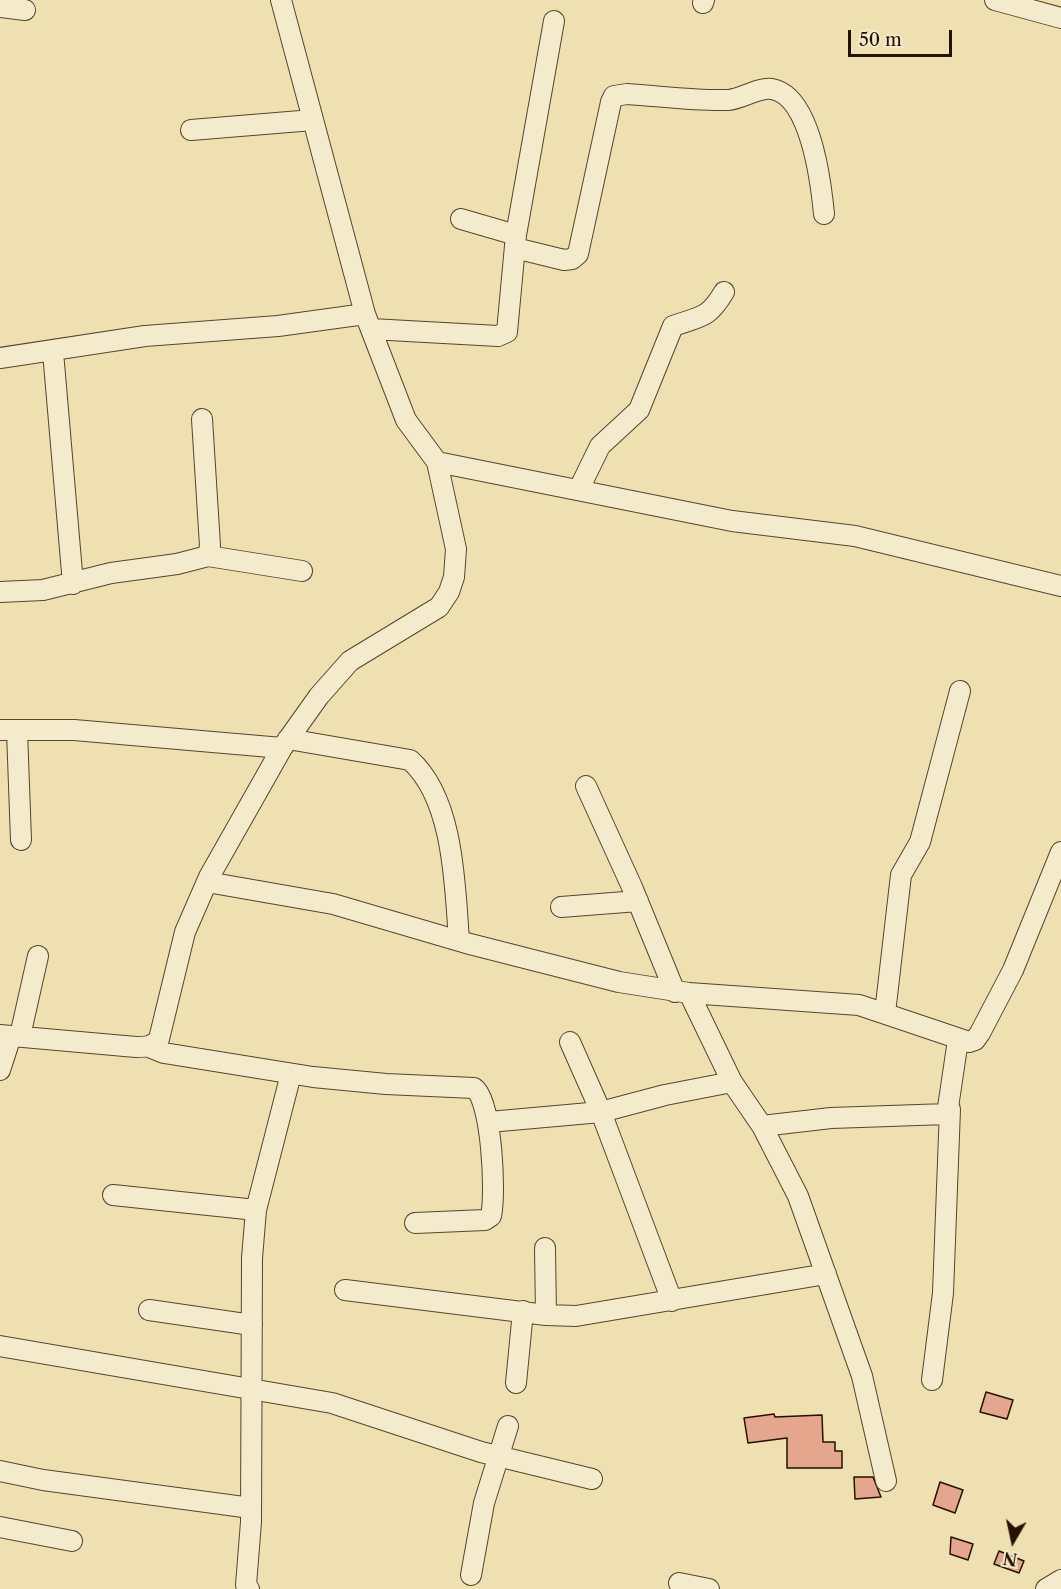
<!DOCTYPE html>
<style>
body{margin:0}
#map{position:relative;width:1061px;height:1589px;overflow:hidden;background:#eee0b0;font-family:"Libre Caslon Text",serif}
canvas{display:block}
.north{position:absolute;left:983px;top:1511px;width:60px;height:60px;-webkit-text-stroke:4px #f4ebcc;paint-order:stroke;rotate:189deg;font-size:16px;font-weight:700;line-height:24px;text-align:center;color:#251101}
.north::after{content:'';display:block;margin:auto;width:21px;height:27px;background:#251101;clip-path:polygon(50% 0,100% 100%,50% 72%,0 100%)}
.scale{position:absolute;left:848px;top:30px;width:104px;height:27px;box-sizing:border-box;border:3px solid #251101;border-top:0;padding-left:8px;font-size:18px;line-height:21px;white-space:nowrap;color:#251101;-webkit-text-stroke:4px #f4ebcc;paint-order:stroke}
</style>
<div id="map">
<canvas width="1061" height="1589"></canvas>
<div class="north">N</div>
<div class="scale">50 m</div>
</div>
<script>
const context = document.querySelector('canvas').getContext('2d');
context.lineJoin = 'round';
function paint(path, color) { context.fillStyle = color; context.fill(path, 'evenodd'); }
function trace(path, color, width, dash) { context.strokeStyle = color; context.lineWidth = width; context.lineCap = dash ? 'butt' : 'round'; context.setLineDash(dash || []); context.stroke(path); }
const building = new Path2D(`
 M986,1392L1013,1400L1007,1419L980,1412Z
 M774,1414L775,1417L822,1415L823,1442H835V1451H842V1468H787V1438L748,1443L744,1418Z
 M854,1477H873L881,1497L855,1499Z
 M940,1482L963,1490L955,1513L933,1505Z
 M951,1537L973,1544L968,1560L950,1554Z
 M999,1551L1024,1561L1019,1573L994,1564Z`);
paint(building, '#e4a78e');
trace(building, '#251101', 1.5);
const minor = new Path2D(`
 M995,0L1061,18
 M703,3L704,0
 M0,7L25,10
 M191,130L313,120
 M461,219L516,235
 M515,248L564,260L572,259L578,254L611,102L614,96L627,94C660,96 694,101 728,100C742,99 758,87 772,89C811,96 821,183 824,214
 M371,329L498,336L507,332L516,235L554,21
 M53,352L73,584
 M0,358L145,336L278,326L365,314
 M437,462L732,521L855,536L1061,586
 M579,489L600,446L639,410L673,326C701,316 708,319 724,292
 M208,556L302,571
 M0,592L43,590L111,573L177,564L208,556L210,546L202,419
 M0,730H74L282,748
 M17,731L21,840
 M288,739L410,760C454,799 455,886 459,941
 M586,786L632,887L675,992
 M207,882L333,904L466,943L619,982L689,993L859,1005L969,1042L975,1040L980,1033L1013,970L1061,852
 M561,907L638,901
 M689,993L732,1082L762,1126L798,1196L862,1376L886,1481
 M885,1013L901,875L920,842L960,691
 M0,1035L136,1047C146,1047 152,1047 159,1039L185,932L209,877L282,748L319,696L350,661L439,607L449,592L454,577L456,549L437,462L406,420L365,314L281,0
 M20,1036L38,956
 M570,1042L601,1112L672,1301
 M149,1047L164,1053L313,1077L386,1084L474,1088C492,1100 496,1195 491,1216L485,1220L415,1223
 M0,1070L11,1036
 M489,1122L601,1112L665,1095L732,1082
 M762,1126L831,1118L947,1114L958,1040
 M113,1195L256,1210
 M545,1248L546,1315
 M345,1290L546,1315L576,1316L826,1274
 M149,1310L252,1325
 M0,1346L332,1403L481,1452L592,1479
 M932,1380L943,1293L950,1109
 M516,1383L523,1311
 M0,1471L43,1480L251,1508
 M0,1527L72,1541
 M471,1575L484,1503L508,1426
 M679,1583L709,1589
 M249,1589L246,1585L251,1522L252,1258L256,1210L291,1074
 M1046,1589L1061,1580`);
trace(minor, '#57452d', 22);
trace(minor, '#f4ebcc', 20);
</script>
